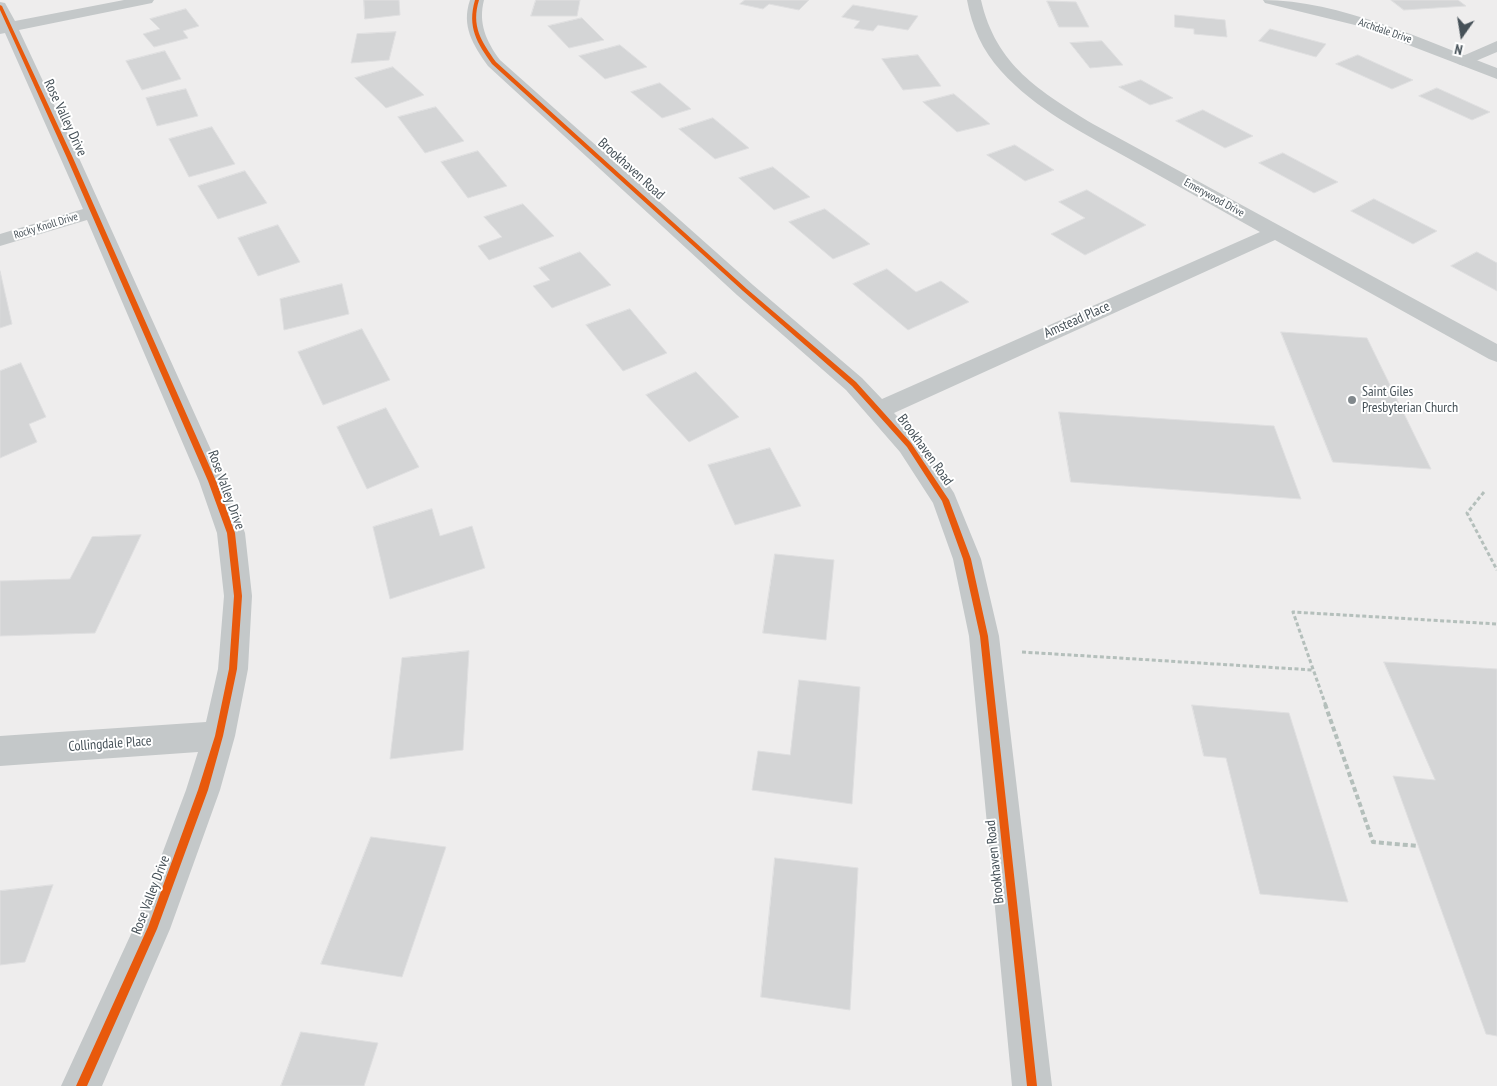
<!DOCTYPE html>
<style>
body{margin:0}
#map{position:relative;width:1497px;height:1086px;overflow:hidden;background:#eeeded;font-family:"PT Sans Narrow",sans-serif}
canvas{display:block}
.north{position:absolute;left:1437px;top:10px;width:50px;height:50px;-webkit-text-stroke:4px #fff;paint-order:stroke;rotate:193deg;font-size:14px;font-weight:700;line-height:20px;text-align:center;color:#465158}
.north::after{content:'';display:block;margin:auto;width:18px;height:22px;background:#465158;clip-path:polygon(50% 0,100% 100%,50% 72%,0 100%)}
</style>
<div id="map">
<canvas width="1497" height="1086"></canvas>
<div class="north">N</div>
</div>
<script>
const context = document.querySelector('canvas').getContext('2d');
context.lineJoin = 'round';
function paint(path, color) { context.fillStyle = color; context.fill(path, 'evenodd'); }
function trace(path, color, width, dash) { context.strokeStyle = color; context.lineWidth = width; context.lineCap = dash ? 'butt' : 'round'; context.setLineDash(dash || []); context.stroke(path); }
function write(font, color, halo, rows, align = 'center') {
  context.font = font + ' "PT Sans Narrow",sans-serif'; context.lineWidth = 4; context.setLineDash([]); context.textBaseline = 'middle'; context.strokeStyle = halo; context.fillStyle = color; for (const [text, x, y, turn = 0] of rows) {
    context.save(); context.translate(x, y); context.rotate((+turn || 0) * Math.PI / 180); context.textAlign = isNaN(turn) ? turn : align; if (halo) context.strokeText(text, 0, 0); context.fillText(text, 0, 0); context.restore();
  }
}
const building = new Path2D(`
 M364,0H399L400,15L365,19Z
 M536,0H580L577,16H531Z
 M745,0H809L799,10L769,4L763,9L740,4Z
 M1391,0H1458L1466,6L1404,10Z
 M1047,1L1076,2L1089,27H1059Z
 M853,5L918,16L908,30L878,25L873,31L854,28L860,21L842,17Z
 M186,9L199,26L183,31L188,38L154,47L143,34L160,29L150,19Z
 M1175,15L1225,20L1227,37L1194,34V29L1175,27Z
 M582,18L604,40L569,48L548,26Z
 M1270,29L1326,44L1316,57L1259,41Z
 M396,32L389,60L351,63L357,34Z
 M1102,41L1123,65L1090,68L1070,43Z
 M620,45L647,67L605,79L579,56Z
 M165,51L181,79L142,90L126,61Z
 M918,55L941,86L903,90L882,59Z
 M1358,55L1413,80L1392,89L1336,64Z
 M393,67L424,95L386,108L355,78Z
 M1141,80L1173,98L1150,105L1119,87Z
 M660,83L691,109L662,118L631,92Z
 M1437,88L1490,112L1472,120L1419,96Z
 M186,89L198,116L157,126L146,98Z
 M954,94L990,124L957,132L923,102Z
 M436,107L464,141L425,153L398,117Z
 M1203,110L1253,136L1225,148L1176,121Z
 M713,118L749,148L715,159L679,129Z
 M212,127L235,164L189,177L169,139Z
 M1015,145L1054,170L1025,181L987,155Z
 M478,151L507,186L468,198L441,162Z
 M1283,153L1338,182L1314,193L1259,163Z
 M773,167L810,197L774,210L739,178Z
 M245,171L267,203L218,219L198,186Z
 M1087,190L1146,225L1085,255L1051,234L1085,218L1059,202Z
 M1374,199L1437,231L1413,244L1351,211Z
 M523,204L554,236L489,260L478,246L502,237L484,217Z
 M825,209L870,244L833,259L789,222Z
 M278,225L300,262L258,276L238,238Z
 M580,252L611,285L552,308L533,286L550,280L539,268Z
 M1477,252L1497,263V291L1451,266Z
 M887,269L916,292L941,281L969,302L908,330L853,284Z
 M0,271L12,324L0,328Z
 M342,284L349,314L284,330L280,299Z
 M630,309L667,353L623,371L586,325Z
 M362,329L390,380L323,405L298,352Z
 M1281,332L1367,338L1431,469L1333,462Z
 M21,363L46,417L29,424L37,442L0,458V371Z
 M696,372L739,417L689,442L646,395Z
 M386,408L419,467L367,489L337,427Z
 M1059,412L1274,426L1301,499L1071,482Z
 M770,448L801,506L735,525L708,465Z
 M432,509L440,536L472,526L485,568L390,599L373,527Z
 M141,535L95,633L0,636V581L70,579L92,537Z
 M775,554L834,560L826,640L763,633Z
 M469,651L463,750L390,759L402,658Z
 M1384,662L1497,669V1036L1486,1034L1393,776L1435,780Z
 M799,680L860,687L852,804L752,790L758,751L790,755Z
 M1192,705L1289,713L1348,902L1260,894L1226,758L1204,756Z
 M371,837L446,847L402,977L321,964Z
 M775,858L858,868L850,1010L761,997Z
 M53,885L25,962L0,965V891Z
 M301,1032L378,1043L364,1086H281Z`);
paint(building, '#d4d5d6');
trace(building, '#dfdfe0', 1);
trace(new Path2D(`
 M1484,492L1467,513L1497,570
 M1022,652L1313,670
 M1326,706L1293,612L1497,624`), '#b4bfbb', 3, [4, 2.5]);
trace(new Path2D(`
 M1325,704L1373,842L1418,846`), '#b4bfbb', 4, [5, 3]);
paint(new Path2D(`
 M124,0H154L152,3L147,4L19,30L79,158L225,481L245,533L252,596L248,669L235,736L220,790L170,929L102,1086H61L137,921L186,790L198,752L0,766V736L206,722L218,669L224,596L217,533L199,481L87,220L0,246V234L83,209L5,33L0,34V2L5,3L15,21Z
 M470,0H484C478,23 486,41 500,60L753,285L862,378L882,399L1260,232C1215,207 1171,182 1126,157C1083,133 1035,109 1001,71C982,50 972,27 967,0H981C996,66 1040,91 1093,124L1497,344V362L1489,359L1275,240L894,413L918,438L954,493L981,559L999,636L1052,1086H1012L969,636L953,559L933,503L900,452L846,390L737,295L488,66C473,45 461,26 470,0Z
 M1497,41V52L1464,66L1458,64L1456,61L1458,58Z`), '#c4c8c9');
paint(new Path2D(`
 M1263,0C1339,0 1426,41 1497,68V79L1359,26L1265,3Z`), '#c4c8c9');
paint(new Path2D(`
 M475,0H479C471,26 481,41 496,62L747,289L856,382L911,443L949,500L971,559L988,636L1037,1086H1027L980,636L963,559L942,501L907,447L852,386L743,291L492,64C477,43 467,27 475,0Z
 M0,5L2,6L73,158L216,481L235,533L242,596L237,669L223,736L208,790L157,929L87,1086H76L148,927L198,790L215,736L229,669L234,596L227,533L208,481L67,158L0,10Z`), '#e8590c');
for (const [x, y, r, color] of [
 [1352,400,5,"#81888c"]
]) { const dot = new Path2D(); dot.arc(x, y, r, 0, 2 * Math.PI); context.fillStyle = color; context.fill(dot); trace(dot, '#fff', 2); }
write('11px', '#465158', '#fff', [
 ["Archdale Drive",1385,31,19],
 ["Emerywood Drive",1214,198,29],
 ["Rocky Knoll Drive",46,226,-17]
]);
write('14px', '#465158', '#fff', [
 ["Rose Valley Drive",65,118,65],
 ["Brookhaven Road",631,169,42],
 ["Amstead Place",1077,320,-24],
 ["Brookhaven Road",925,450,54],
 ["Rose Valley Drive",226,490,70],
 ["Collingdale Place",110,744,-4],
 ["Brookhaven Road",995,862,-96],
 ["Rose Valley Drive",151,895,-69]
]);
write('14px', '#465158', '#fff', [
 ["Saint Giles",1362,392],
 ["Presbyterian Church",1362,408]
], 'left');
</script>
